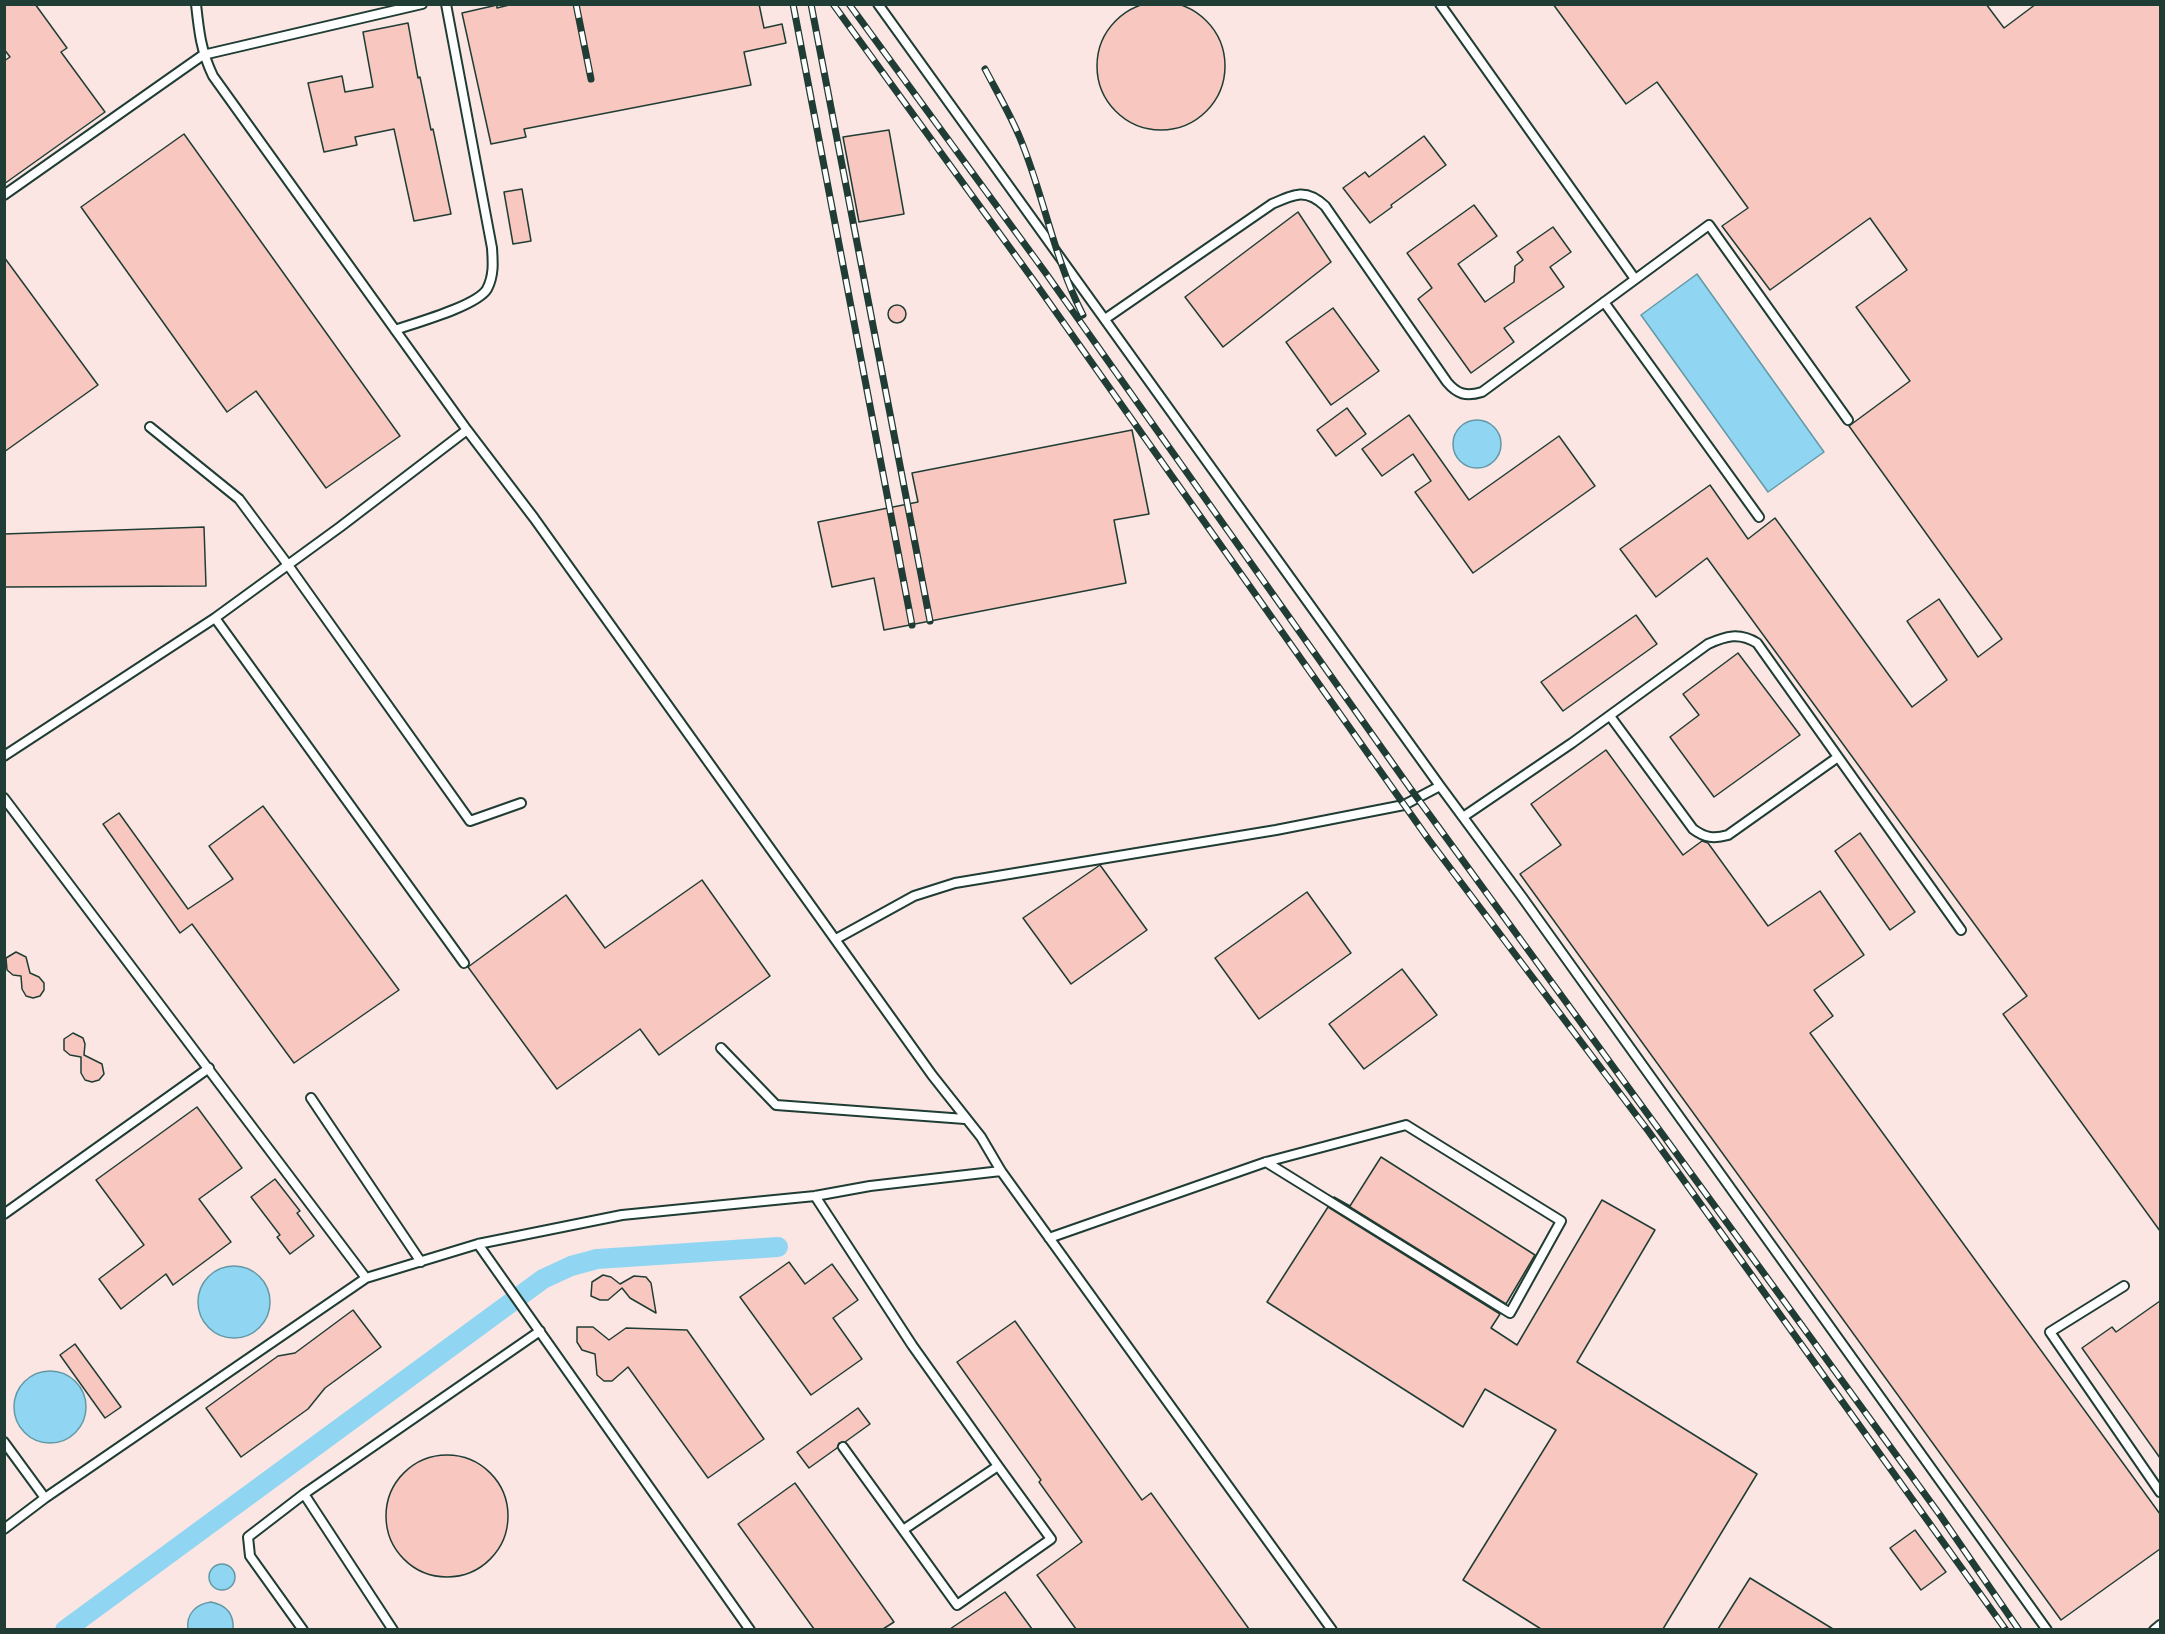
<!DOCTYPE html>
<style>
body{margin:0}
#map{position:relative;width:2165px;height:1634px;overflow:hidden;background:#fdf4f2;font-family:"Comic Neue",sans-serif}
canvas{display:block}
.frame{position:absolute;inset:0;border:6px solid #1f3d34;pointer-events:none}
</style>
<div id="map">
<canvas width="2165" height="1634"></canvas>
<div class="frame"></div>
</div>
<script>
const context = document.querySelector('canvas').getContext('2d');
context.lineJoin = 'round';
function paint(path, color) { context.fillStyle = color; context.fill(path, 'evenodd'); }
function trace(path, color, width, dash) { context.strokeStyle = color; context.lineWidth = width; context.lineCap = dash ? 'butt' : 'round'; context.setLineDash(dash || []); context.stroke(path); }
paint(new Path2D(`
 M5,5H2160V1629H5Z`), '#fbe6e3');
const water = new Path2D(`
 M1697,274L1824,452L1768,492L1641,315Z
 M1453 444a24 24 0 1 1 48 0a24 24 0 1 1-48 0Z
 M198 1302a36 36 0 1 1 72 0a36 36 0 1 1-72 0Z
 M14 1407a36 36 0 1 1 72 0a36 36 0 1 1-72 0Z
 M209 1577a13 13 0 1 1 26 0a13 13 0 1 1-26 0Z
 M211,1602C226,1605 234,1614 233,1629H188C186,1614 196,1604 211,1602Z`);
paint(water, '#90d6f2');
trace(water, '#6399a6', 1.5);
trace(new Path2D(`
 M65,1630L543,1279L571,1266L597,1259L778,1247`), '#90d6f2', 20);
const building = new Path2D(`
 M1097 66a64 64 0 1 1 128 0a64 64 0 1 1-128 0Z
 M4,4H35L67,48L61,52L105,112L4,184V61L10,57L4,49Z
 M513,4H759L764,28L782,24L786,43L744,52L751,85L524,129L526,137L491,144L462,13L497,5V8Z
 M1553,4H1986L2004,28L2036,4H2160V1231L2003,1014L2027,996L1707,558L1656,597L1620,549L1710,485L1748,539L1775,518L1912,707L1947,680L1907,621L1939,599L1978,657L2002,639L1849,426L1910,381L1856,307L1907,270L1870,218L1770,290L1722,226L1748,208L1657,82L1626,104Z
 M408,23L418,78L420,77L431,130L433,129L451,214L414,221L394,129L355,137L357,145L324,152L308,83L342,76L345,92L373,87L363,32Z
 M889,130L904,214L859,222L843,137Z
 M184,134L400,436L326,488L256,391L227,412L81,207Z
 M1424,136L1446,165L1391,205L1392,207L1370,223L1343,188L1365,172L1369,177Z
 M522,189L531,241L513,244L504,192Z
 M1474,205L1497,236L1458,264L1485,302L1514,282L1515,266L1523,260L1517,252L1553,227L1571,252L1550,267L1564,287L1504,328L1514,342L1471,373L1418,299L1432,288L1407,253Z
 M1298,212L1331,262L1223,347L1185,297Z
 M4,257L98,385L4,452Z
 M888 314a9 9 0 1 1 18 0a9 9 0 1 1-18 0Z
 M1333,308L1379,371L1331,405L1286,342Z
 M1347,408L1366,434L1336,456L1317,430Z
 M1409,415L1469,500L1559,436L1595,486L1473,573L1415,492L1431,481L1413,454L1382,476L1362,449Z
 M1132,430L1149,514L1114,520L1126,583L884,630L874,578L832,587L818,522L918,502L912,473Z
 M204,527L206,586L4,587V534Z
 M1636,615L1657,644L1563,711L1541,682Z
 M1738,653L1800,735L1714,797L1670,737L1699,715L1683,694Z
 M1606,750L1683,855L1702,841L1708,843L1768,926L1820,891L1864,955L1814,990L1833,1016L1810,1033L2160,1514V1549L2061,1620L1520,874L1561,845L1531,804Z
 M263,806L399,990L294,1063L192,924L180,933L103,824L119,813L188,909L233,879L209,846Z
 M1860,833L1915,912L1890,930L1835,851Z
 M1100,865L1147,930L1071,984L1023,918Z
 M702,880L770,976L659,1055L640,1029L557,1089L468,967L566,895L605,948Z
 M1307,892L1351,953L1259,1019L1215,958Z
 M16,952L26,957L30,973L39,977L44,983V990L40,996L33,998L26,996L22,989L21,976L13,975L7,970L6,958Z
 M1402,969L1437,1015L1364,1069L1329,1024Z
 M73,1033L83,1038L85,1044L84,1055L102,1064L104,1074L99,1080L92,1082L85,1080L81,1073V1057L70,1055L64,1050V1039Z
 M197,1107L242,1168L199,1199L231,1242L173,1285L166,1274L121,1309L99,1279L144,1245L96,1180Z
 M1381,1157L1535,1255L1506,1304L1334,1197L1350,1206Z
 M275,1179L300,1211L297,1213L314,1236L290,1254L277,1237L280,1235L251,1197Z
 M1602,1200L1655,1230L1577,1362L1757,1474L1663,1629H1541L1463,1580L1556,1430L1485,1389L1463,1427L1267,1302L1328,1207L1500,1314L1491,1328L1517,1345Z
 M789,1262L805,1284L832,1264L858,1300L833,1318L862,1359L811,1395L740,1297Z
 M603,1275L611,1277L620,1284L634,1276L646,1277L651,1283L656,1313L630,1298L622,1288L608,1300H600L591,1296L592,1282Z
 M2160,1301V1458L2082,1348L2112,1327L2116,1332Z
 M353,1310L381,1347L325,1388L308,1409L241,1457L206,1408L278,1356L295,1353Z
 M1015,1321L1142,1500L1151,1493L1249,1629H1076L1037,1575L1082,1542L1039,1482L1041,1480L957,1362Z
 M577,1327H593L609,1340L626,1328L687,1330L764,1439L708,1478L628,1367L612,1381H604L597,1375L595,1354L582,1350L577,1342Z
 M75,1344L121,1407L105,1418L60,1355Z
 M858,1408L870,1424L845,1442L839,1443L837,1448L809,1468L797,1452Z
 M386 1516a61 61 0 1 1 122 0a61 61 0 1 1-122 0Z
 M795,1483L894,1622L883,1629H814L738,1524Z
 M1915,1530L1946,1572L1921,1590L1890,1548Z
 M1750,1578L1833,1629H1718Z
 M1005,1592L1032,1629H950Z`);
paint(building, '#f7c7c0');
trace(building, '#1f3d34', 1.5);
const service = new Path2D(`
 M196,4C199,32 201,51 213,76L467,430L534,518L932,1075L981,1137L1001,1171L1332,1630
 M878,4L1440,786L1522,897L2047,1630
 M1440,4L1635,279
 M4,195L203,55L422,4
 M1604,302L1759,517
 M1105,319L1272,204C1294,194 1306,188 1325,206L1447,382C1457,394 1466,397 1482,392L1709,225L1848,420
 M395,330C415,323 477,306 487,289C494,276 493,262 492,248L446,4
 M150,427L239,499L288,565L470,821L521,803
 M215,618L464,963
 M1610,716L1693,829C1705,838 1714,839 1728,835L1838,757
 M4,756L215,618L340,527L467,430
 M4,798L366,1278L45,1498L4,1529
 M1463,817L1572,743L1708,644C1726,636 1739,632 1757,643L1961,930
 M836,939L914,896L955,883L1276,830L1404,805L1440,786
 M721,1048L776,1105L965,1119
 M311,1098L421,1262
 M815,1196L912,1345L998,1466L903,1530L843,1447
 M4,1214L209,1068
 M1049,1238L1266,1162L1406,1125L1561,1221L1510,1313L1266,1162
 M478,1244L750,1630
 M366,1278L478,1244L622,1215L815,1196L870,1186L1001,1171
 M2124,1286L2050,1332L2160,1492
 M4,1442L45,1498
 M903,1530L957,1605L1051,1539L998,1466
 M303,1630L250,1556L248,1537L304,1494
 M393,1630L304,1494L540,1331
 M2154,1630L2160,1625`);
trace(service, '#1f3d34', 12);
trace(service, '#fff', 8);
const rail = new Path2D(`
 M576,4L591,79
 M793,4L912,625
 M811,4L930,621
 M833,4L1034,281L1429,840L1649,1132L2006,1630
 M849,4L1045,272L1410,788L1940,1515L2019,1630
 M985,69C997,92 1010,114 1020,138C1044,196 1054,259 1083,315`);
trace(rail, '#1f3d34', 7);
trace(rail, '#fff', 4.5, [14]);
</script>
